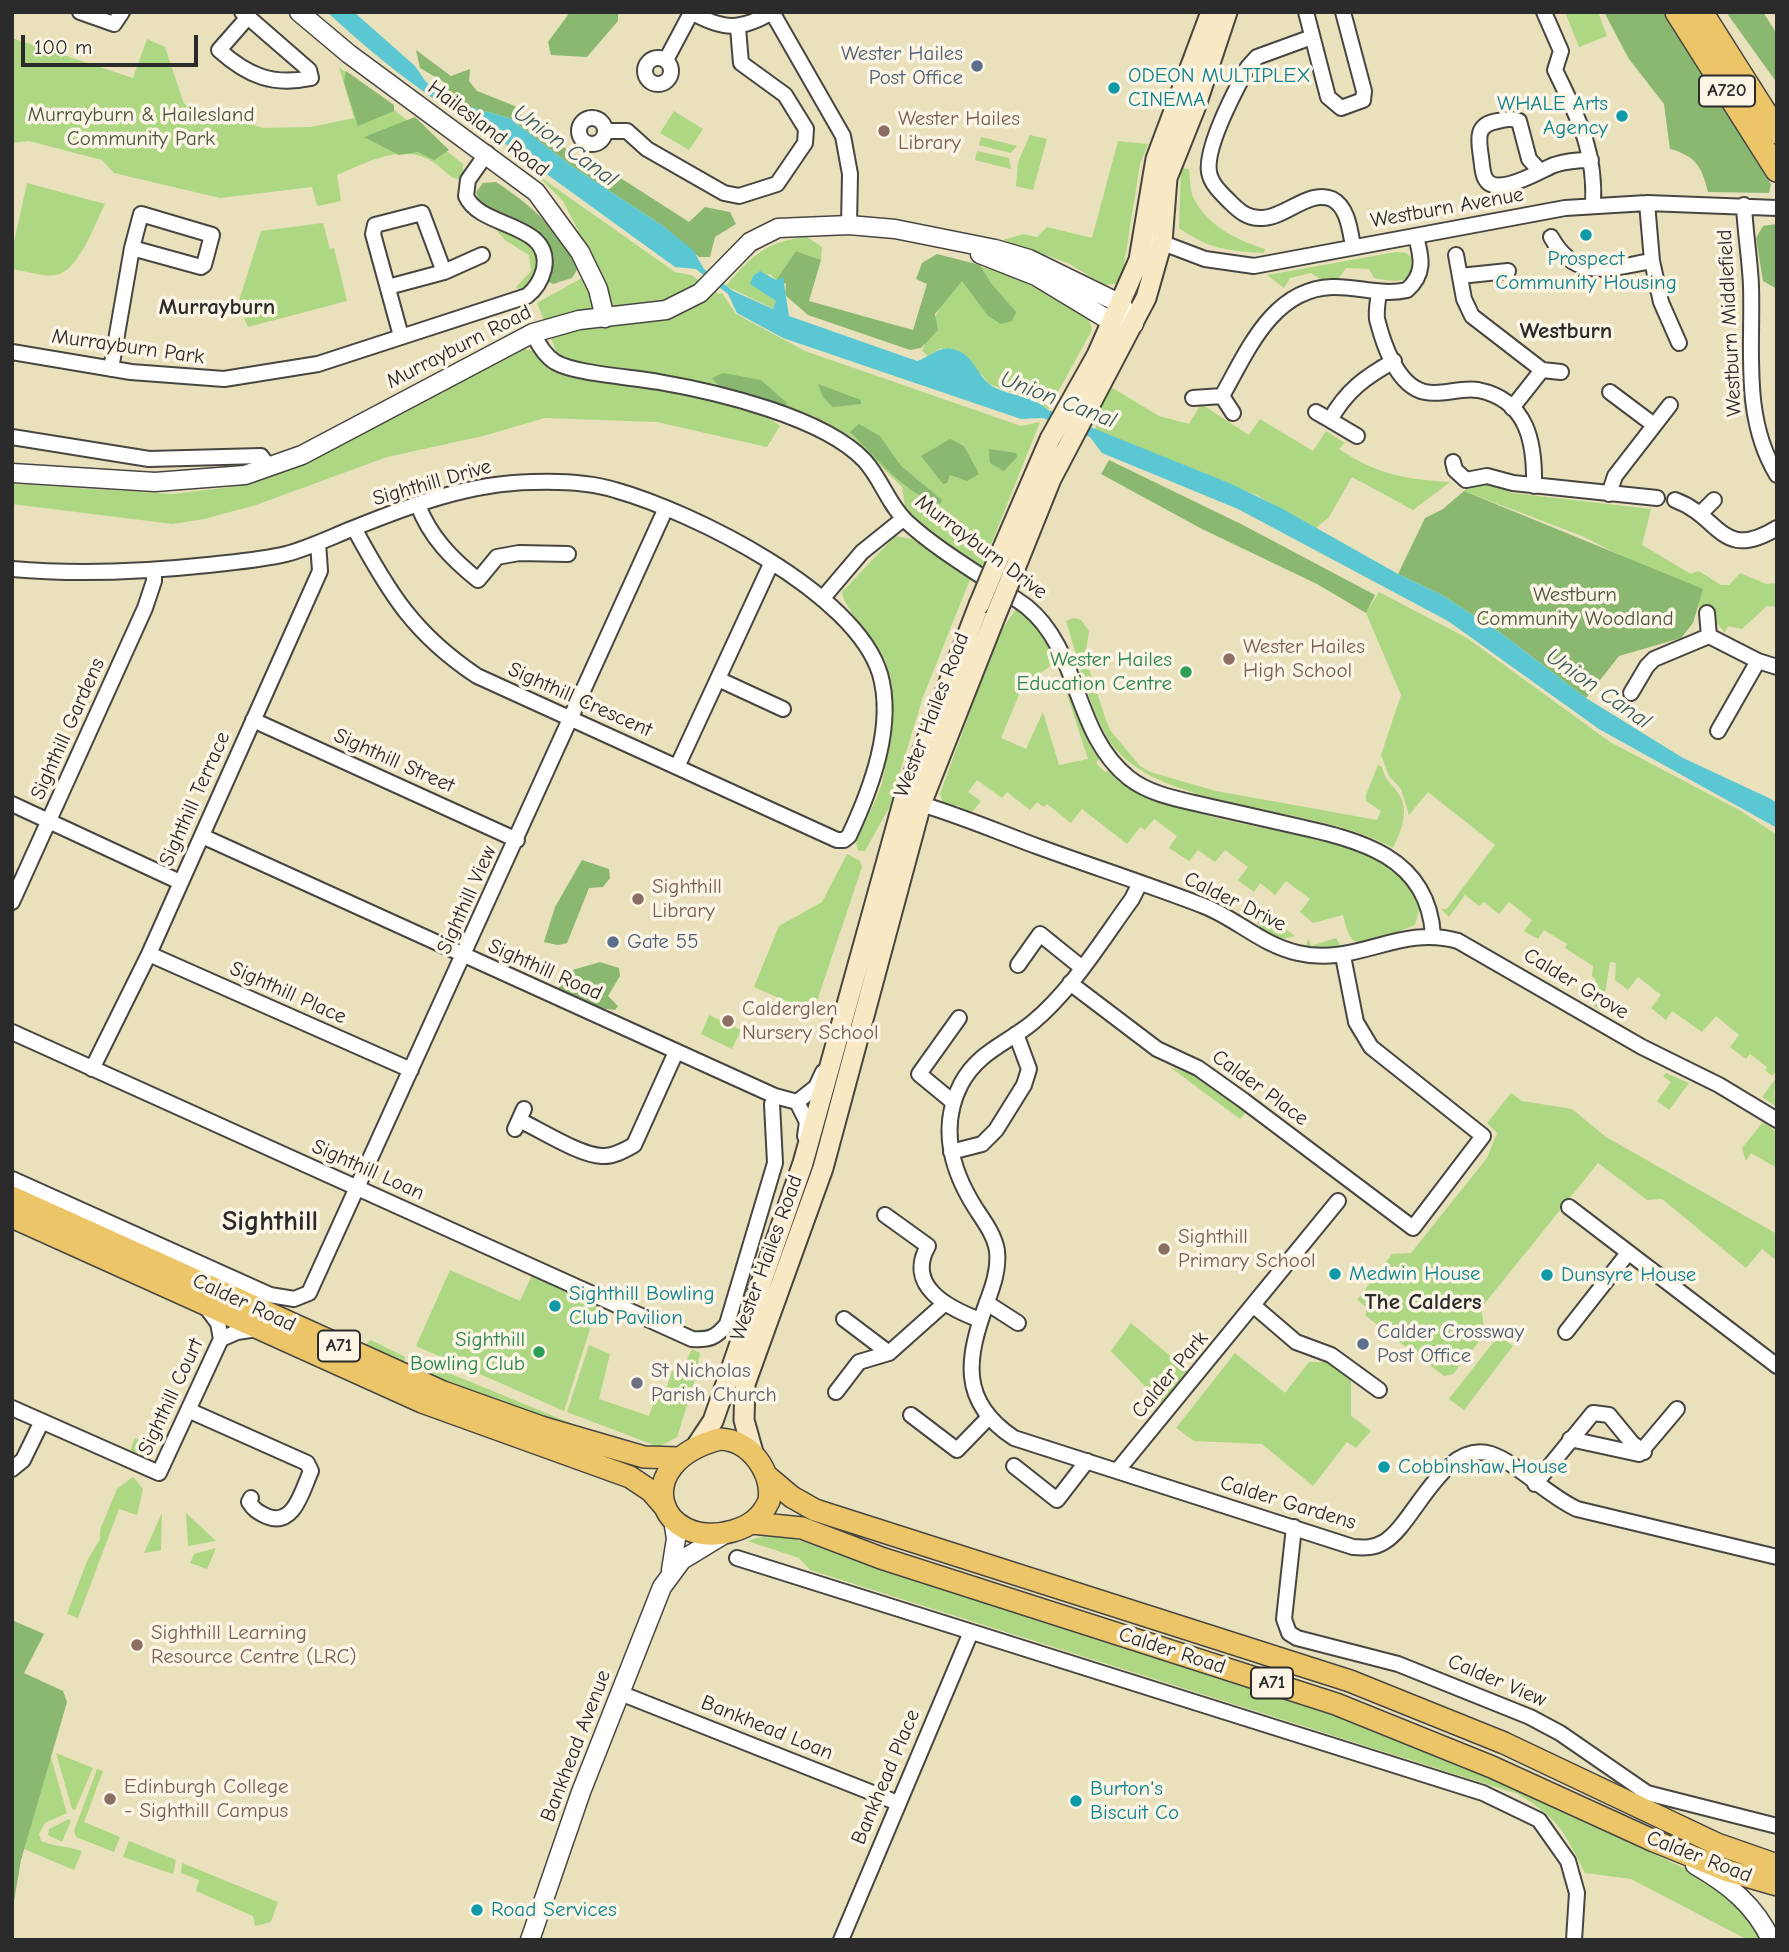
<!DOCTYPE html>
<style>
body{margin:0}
#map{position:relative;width:1789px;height:1952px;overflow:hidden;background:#e9e0bc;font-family:"Comic Neue",sans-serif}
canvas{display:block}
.frame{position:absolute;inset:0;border:14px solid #2b2b2b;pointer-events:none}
.scale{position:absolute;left:21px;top:35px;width:177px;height:32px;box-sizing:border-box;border:4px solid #2b2b2b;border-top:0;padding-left:9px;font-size:21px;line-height:24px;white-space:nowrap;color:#2b2b2b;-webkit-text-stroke:5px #fcf5e5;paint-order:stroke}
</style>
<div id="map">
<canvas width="1789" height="1952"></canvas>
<div class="frame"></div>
<div class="scale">100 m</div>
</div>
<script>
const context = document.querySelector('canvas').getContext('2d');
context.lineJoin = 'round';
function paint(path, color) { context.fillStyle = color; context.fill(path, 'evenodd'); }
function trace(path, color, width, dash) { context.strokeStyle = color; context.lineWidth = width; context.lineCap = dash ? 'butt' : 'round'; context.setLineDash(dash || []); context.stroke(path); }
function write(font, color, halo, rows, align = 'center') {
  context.font = font + ' "Comic Neue",sans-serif'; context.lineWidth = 7; context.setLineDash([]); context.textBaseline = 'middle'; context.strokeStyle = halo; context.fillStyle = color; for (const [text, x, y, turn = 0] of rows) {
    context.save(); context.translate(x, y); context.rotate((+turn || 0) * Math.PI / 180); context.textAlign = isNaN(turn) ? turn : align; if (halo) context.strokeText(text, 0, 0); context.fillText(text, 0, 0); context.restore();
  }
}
paint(new Path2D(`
 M1565,12H1598L1607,36L1579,47Z
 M12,38L133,78L147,39L165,47L184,104L263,128L311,127L354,118L339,67L463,164V180C449,179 447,172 436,164C405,141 368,162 337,175L341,201L317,206L312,187L220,198L114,173L102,160L29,141L12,143Z
 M674,111L703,129L689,150L660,133Z
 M1030,135L1047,139L1033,190L1016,186L1018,162Z
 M981,137L1017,146L1011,153L979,145Z
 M1118,141L1148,144L1140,164L1123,271L1116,284L1104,285L1068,263L1003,240L1023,234L1037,237L1047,227L1092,238Z
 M977,151L1009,158L1011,169L975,160Z
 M1181,168L1189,169C1190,178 1190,189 1193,197C1207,226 1237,240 1265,249L1264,253C1228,251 1209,249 1179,228Z
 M536,174L675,272L691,275L719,294L722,293L736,314L805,351L1021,426L1040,422L982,567L926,529L905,507L902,487L852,437L802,417L653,374L560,361L537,303L598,269L563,201Z
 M27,183L105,204C95,223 79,271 56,275C43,277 25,271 12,269V251Z
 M323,223L330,249L334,248L347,301L248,327L238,304L261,231Z
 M490,223C518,236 566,259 522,292L516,287L531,271L529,255L505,240Z
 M807,237L822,247L821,260L796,251L776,280L770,274L753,276L751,284L776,301L774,309L726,286C751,256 767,241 807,237Z
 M1396,252L1406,253L1413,258C1416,286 1394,282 1374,278L1369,269L1346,268L1338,279H1320L1311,273L1290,278L1284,288L1267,275Z
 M958,261L1013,275L1089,319L1092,330L1048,410L1039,402L989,384L982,375L941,348L928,356L922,351Z
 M518,347L533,351L548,366C594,375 753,400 780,426L767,447L657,422L545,418L483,436L387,457L256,505L204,519L173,524L12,504V484L173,494L239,486L306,460Z
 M1111,387L1159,416L1189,424L1201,404L1249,435L1260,419L1313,451L1326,431L1345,443L1339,449C1378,475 1404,479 1450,482L1413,510L1352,477L1329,517L1316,528L1256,495L1095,431L1099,405Z
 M1474,481L1490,484L1512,493L1651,509L1642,545L1691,574L1699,571L1721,585H1729L1740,573L1766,584L1777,583V607L1767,606L1742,629L1728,626L1725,633L1717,623L1715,611L1699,609L1696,594L1582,536L1464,491Z
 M895,536L912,539L971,577L923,697L889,808L865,851H858L856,843C864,823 875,804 882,783C889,760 895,681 885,660C876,643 842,605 842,592Z
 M1379,592L1467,638L1610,742L1741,811L1777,835V1070L1772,1076L1765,1070L1767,1067L1750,1054L1746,1059L1730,1047L1739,1035L1716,1016L1702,1032L1672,1011L1666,1020L1651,1008L1661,995L1638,977L1628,990L1615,980L1616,963L1610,962L1602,1011L1598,1009L1577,990L1582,983L1592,987L1596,981L1592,976L1593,966L1565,948L1567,944L1544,930L1538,939L1524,931L1532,920L1509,902L1499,914L1484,902L1479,906L1465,895L1449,917L1441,909H1447L1495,845L1428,792L1409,815L1401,789L1389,776L1381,755L1401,695L1366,613Z
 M1018,606L1046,636L1055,658L1049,667L1039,674L1029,693L1021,690L1001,738L1026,749L1043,712L1059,765L1088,759L1064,685L1055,687L1048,684L1054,677L1066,682L1087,739L1099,759L1096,763L1105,772L1109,770C1161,814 1239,822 1304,836C1327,841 1351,844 1371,854C1393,865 1412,887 1419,910L1415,925L1365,945C1348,942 1347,930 1343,915L1313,923L1300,912L1310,899L1286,881L1275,895L1260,883L1254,892L1238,880L1248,867L1225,850L1215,862L1198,850L1189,861L1169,848L1177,836L1154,819L1145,830L1140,827L1127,844L1082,809L1071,823L1047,804L1044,807L1037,802L1030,810L1007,792L1002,798L977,780L968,792L981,801L972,812L956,805L953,810L943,803L940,794L998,635Z
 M1074,618L1081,620L1089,631L1085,657L1105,717L1110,730L1140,766L1150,772L1216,791L1377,820L1381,811L1366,801V795L1378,765L1382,767C1385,780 1389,781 1396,790C1411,808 1402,830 1393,848C1316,803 1151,813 1107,737C1087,702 1078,659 1066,621Z
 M847,854L860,861L862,867L813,1013L754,987L779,926L822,902Z
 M1261,911L1295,936L1282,939L1260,928L1257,920Z
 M1308,938L1311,946L1336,938L1341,947L1325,950L1306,947Z
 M709,1015L741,1030L732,1049L701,1034Z
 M1170,1067L1200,1077L1247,1111L1240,1119Z
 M1666,1073L1689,1083L1669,1110L1657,1101L1671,1082L1663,1076Z
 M1777,1077L1774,1093L1777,1107L1762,1097Z
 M1511,1093L1522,1101L1572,1109L1606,1137L1777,1234V1261L1762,1249L1746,1268L1662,1199L1647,1200L1598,1163L1481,1308L1485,1334L1453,1374L1444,1376L1366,1316V1307L1357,1300L1392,1254L1411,1253L1487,1158L1497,1133L1487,1123Z
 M1763,1122L1777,1132V1168L1751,1153L1746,1161L1742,1148Z
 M450,1270L520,1301L532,1275L598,1304L564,1411L416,1346Z
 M1131,1323L1188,1371L1162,1404L1111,1351Z
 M1499,1335L1513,1346L1464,1410L1449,1399Z
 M371,1340L405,1357L404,1366L364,1346Z
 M589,1345L610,1354L599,1399L649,1416L657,1393L664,1395L672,1371L680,1373L692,1349L700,1353L695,1380L677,1437L659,1447L567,1412Z
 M1235,1353L1285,1393L1309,1362H1327L1351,1381V1416L1371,1431L1356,1448L1347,1442L1313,1486L1262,1444L1194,1441L1176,1428Z
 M415,1359L580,1427V1429C549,1419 423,1387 415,1359Z
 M135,1438L155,1448L149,1459L130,1450Z
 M133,1477L143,1489L137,1515L119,1509L78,1618L67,1614L87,1561L100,1539V1530L117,1489Z
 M162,1513L161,1550L144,1553Z
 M186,1513L216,1541L188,1546Z
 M775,1533L1008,1605L1269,1695L1404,1737L1712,1881L1741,1904L1765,1940H1748L1631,1879L1585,1873C1564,1831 1559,1819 1518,1794L810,1570L799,1558L747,1541Z
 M216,1548L207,1569L190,1563L194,1554Z
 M56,1753L93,1768L75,1810L72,1809Z
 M50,1754L67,1813L45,1823L39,1834L41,1841C56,1847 68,1846 82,1851L74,1870L24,1849Z
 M97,1769L103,1771L84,1822L120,1837L114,1852L76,1837L74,1831Z
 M69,1819L71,1821L62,1842L48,1835L49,1829Z
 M129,1841L176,1860L173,1874L123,1857Z
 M182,1863L278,1902L271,1922L255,1926L253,1916L196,1891L199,1880L181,1873Z`), '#aed783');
paint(new Path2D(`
 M570,12H618V21L587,57L551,55L548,42Z
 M1604,12H1663L1771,184L1769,193L1708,192C1702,167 1696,156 1670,149L1664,104L1629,59Z
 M1726,12H1763L1777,34V83Z
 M416,50L451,76L470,69L469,81L477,91L515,106L524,120L603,174L619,177L689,222L705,207L730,212L736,224L715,237L710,257H699L663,226L573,167L509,118L453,102L444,82L420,68Z
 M346,71L394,105V111L358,126L344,82Z
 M415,117L449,150L434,160L418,152L399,155L364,137Z
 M496,182C538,210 552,225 578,268L572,278L553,284L547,281L549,247L521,224L480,204L476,192L483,183Z
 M1777,224V289L1763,281L1756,238L1763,226Z
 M796,251L821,260L809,301L913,330L927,284L916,279L922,263L937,254L980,265L990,282L1016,312L1012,321L1001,324L988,316L962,281L935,314L938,330L921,348L910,350L808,315L785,295L786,284L776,280Z
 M723,373L761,380L787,403L785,407L721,388L712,378Z
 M818,384L861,400V404L833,407L823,397Z
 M859,424L880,436L901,466L942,500L940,504C903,493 878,459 850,432Z
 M950,439L964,446L979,474L967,481L950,475L947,483L943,484L921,456Z
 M989,449L1016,453L1017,457L1004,471L990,463Z
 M1109,460L1243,525L1375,595L1366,613L1317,584L1202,529L1101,474Z
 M1464,491L1703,589L1693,623L1681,638L1619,656L1586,698L1502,634L1442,595L1398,574L1425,518L1443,509Z
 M582,860L609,869L610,878L603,887L589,888L567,943L558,945L544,942L555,907Z
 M600,962L619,968L620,976L608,996L618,1006L615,1010L600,1008L559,989L558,979L562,973Z
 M12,1620L44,1634L24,1673L63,1691L67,1702L21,1860L12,1913Z`), '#8ab871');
paint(new Path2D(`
 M327,12H354L415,66L426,82L453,102L509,118L573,167L663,226L693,250L704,269L733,291L773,309L776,301L750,284L753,276L760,271L776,280L783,277L789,316L917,361C930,357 938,346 952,349C974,353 976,376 992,386C1011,397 1032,395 1048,410L1229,483L1281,508L1398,574L1442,595L1502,634L1586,698L1683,758L1771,799L1777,803V828L1599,729L1448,621L1238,509L1102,453L1090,437L1043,418L1021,419L783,338L737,313L728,294L696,269L675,267L490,133C430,101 377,58 327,12Z`), '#5ac7d3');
const minor = new Path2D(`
 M80,12L114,24L122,12
 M242,12L248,17L309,70L311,78C273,86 248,76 219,50L248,17
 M691,12C723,30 740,31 772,12
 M772,12L843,136L850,174L849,225
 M1306,12L1328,97L1341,108L1363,100L1364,91L1343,12
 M1544,12L1561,51L1555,70C1578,118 1596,150 1593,205
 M1312,37L1257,57L1248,67C1236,89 1205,147 1209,172C1211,184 1221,193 1230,202C1239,211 1248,219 1262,218C1285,218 1309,189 1332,199C1348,207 1350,231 1353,246
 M645 71a13 13 0 1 1 26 0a13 13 0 1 1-26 0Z
 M666,60L691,13
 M579 131a13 13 0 1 1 26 0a13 13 0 1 1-26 0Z
 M606,131H627L647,149L724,193L739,196L777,184L805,143L806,129L785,95L741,63L738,28
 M1540,171L1529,159L1519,121C1511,118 1506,119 1498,121C1476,124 1478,138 1481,157C1482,163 1482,172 1485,178C1495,199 1541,170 1554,165C1566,161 1579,160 1591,160
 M1647,203L1652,261L1661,302L1679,343
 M1744,205C1745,232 1750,259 1751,286C1753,350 1742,418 1777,475
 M141,214L212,235L204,265L201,267L132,248Z
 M1551,237C1576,282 1609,268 1652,261
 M1155,240L1205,259L1254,266L1565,208L1647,203L1777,208
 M1456,255L1464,299L1472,316L1542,370L1512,408
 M1460,276L1508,271
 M388,287L444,272L482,255
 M1379,292C1378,300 1376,310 1377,319C1383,343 1397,386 1425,392C1442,396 1460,387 1478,390C1528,400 1535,443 1534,486
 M533,333C538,344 544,355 555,362C575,374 633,377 659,382C717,392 823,417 864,460C881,478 888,504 906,521C939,552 990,580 1027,607C1081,651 1073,734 1129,778C1149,794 1178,799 1203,805C1234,812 1265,819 1296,826C1359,840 1428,856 1433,935
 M401,336L373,234L375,225L422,213L444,272
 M12,352L131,372L224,379L318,364L527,296C536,289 541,281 544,269C553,222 480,229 466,196L468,180L487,153
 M111,369L132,248
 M1542,370L1561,372
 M1610,392L1654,425
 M1222,396C1247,352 1272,289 1332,287C1357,286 1382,296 1407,290C1425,274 1422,258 1416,237
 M1193,398L1222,396L1233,413
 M1316,412L1330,420
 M1357,436L1330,420C1346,391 1365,377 1394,361
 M12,437L149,459L261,456L269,467
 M1453,462L1455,470L1466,480L1487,476L1513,483L1657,498
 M1609,494L1615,476L1670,405
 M1675,500C1721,517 1721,562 1777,528
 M418,505C430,537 452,559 478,580L497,557L519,553L568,554
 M1701,513L1714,500
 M12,569C78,575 142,572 208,565C234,562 261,560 286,554C309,548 331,537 354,528C411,505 470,483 532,482C560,481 589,482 615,490C693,512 855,592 880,674C895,726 871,789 849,836L844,840H837L477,676C414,634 389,593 354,528
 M822,599L862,552L903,519
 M1707,613L1709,636
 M1709,636L1758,661L1777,667
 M718,679L783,709
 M1631,693L1647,666L1654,659L1709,636
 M253,720L517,840
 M1718,731L1758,661
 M677,767L771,564
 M914,802C957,814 998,832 1039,847C1094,867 1149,885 1204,906C1237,919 1262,945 1298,953C1356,967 1399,924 1458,941L1642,1047L1719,1085L1777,1120
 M12,804L180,882
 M202,836L775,1096L797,1102L807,1122L805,1136
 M1140,883L1132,899C1102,940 1072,990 1032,1023C1006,1044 978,1052 961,1084C939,1127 951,1170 976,1209C984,1221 995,1236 997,1251C999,1269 993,1286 987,1302C967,1357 958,1401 1014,1438L1353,1547C1365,1548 1374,1548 1384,1542C1414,1525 1443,1439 1491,1454C1516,1462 1548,1496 1577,1509L1777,1557
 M12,902L145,608L154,581V571
 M149,954L411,1070
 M1018,965L1040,934L1081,967
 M1070,983L1157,1049L1198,1068L1243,1100L1413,1228L1483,1136L1371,1047L1356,1022L1343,956
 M12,1032L692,1339C709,1340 716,1338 727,1324L775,1163L772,1104L775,1096
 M92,1069L149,954L320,571L318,543
 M797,1102L816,1087L823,1072
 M953,1102L919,1074L959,1018
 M519,1120C541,1130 579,1155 602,1156C613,1157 625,1150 634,1145L676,1052
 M515,1129L524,1109
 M951,1152L982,1144L996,1130L1024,1085L1029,1069L1016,1034
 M12,1179L270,1295L294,1299L309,1293L666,508
 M1569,1207L1777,1366
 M885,1215L928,1246C905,1286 948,1308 980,1320
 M987,1303L1018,1323
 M1254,1306L1296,1342L1331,1355L1379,1390
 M844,1319L889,1353
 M1566,1332L1628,1253
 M221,1339L237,1332L257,1329
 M836,1392L859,1362L889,1353L944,1304
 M12,1408L159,1473L221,1339L218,1323L206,1307
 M188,1410L307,1463L311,1471C302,1491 294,1528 266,1516C258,1512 254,1510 249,1502L251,1498
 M911,1415L957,1450L989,1417
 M1570,1439L1639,1454L1677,1409
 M1014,1466L1057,1500L1087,1461
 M12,1469L23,1460L42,1421
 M1117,1471L1338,1201
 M1535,1484L1593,1413L1609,1415L1632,1443L1644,1452
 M1294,1527L1284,1619L1289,1633L1297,1638L1398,1664L1530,1717L1560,1733L1647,1793L1777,1826
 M737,1558L1483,1793L1539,1820L1568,1861L1577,1893L1574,1940
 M620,1693L898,1803
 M841,1940L971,1632`);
const tertiary = new Path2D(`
 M299,12L349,54L536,192L580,252L598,289L605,318
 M980,254L1036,276L1112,322L1124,323
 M12,473L155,482L245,475L302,455L533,333L579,320L666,310L700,293L750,242L778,228L849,225L895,229L995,249L1029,259L1121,304L1134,324
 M671,1570L676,1539L673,1519
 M1695,1865C1728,1884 1755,1905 1771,1940
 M530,1940L581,1792L662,1587L682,1560L723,1535`);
const secondary = new Path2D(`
 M999,557L1050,439L1097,355L1139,260L1156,159L1211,12
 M1016,566L1051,479L1146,298L1162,242L1167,178L1195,108L1227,12
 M695,1448L713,1421L803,1163L904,799L979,605
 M754,1456L744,1420L745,1384L823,1168L921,804L995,617`);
const primary = new Path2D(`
 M12,1197L443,1392L541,1427L644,1457L679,1458
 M12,1217L422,1402L630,1477L651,1491L665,1507
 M720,1439C751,1440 773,1473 769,1501C761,1518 750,1526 733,1531C658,1552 627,1463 720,1439Z
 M767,1476L792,1497L815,1510L1350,1681L1504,1743L1717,1844L1777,1865
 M752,1523L802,1528L881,1558L1336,1704L1492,1767L1654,1841L1728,1871L1777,1885`);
const trunk = new Path2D(`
 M1677,12L1777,170
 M1701,12L1777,132`);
trace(minor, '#484641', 18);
trace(tertiary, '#484641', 21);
trace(secondary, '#484641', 23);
trace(primary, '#484641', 24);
trace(trunk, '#484641', 26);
trace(minor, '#fff', 14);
trace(tertiary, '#fff', 18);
trace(secondary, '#f8e8c3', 19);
trace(primary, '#edc569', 21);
trace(trunk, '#edc569', 23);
const secondaryBridge = new Path2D(`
 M979,605L999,557
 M995,617L1016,566`);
trace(secondaryBridge, '#484641', 23, []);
trace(secondaryBridge, '#f8e8c3', 19);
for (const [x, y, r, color] of [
 [977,66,7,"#5c6f8a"],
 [1114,88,7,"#0f9aa8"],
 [1622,116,7,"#0f9aa8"],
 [884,131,7,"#8d6e63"],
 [1586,235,7,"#0f9aa8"],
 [1229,659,7,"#8d6e63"],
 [1186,672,7,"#2e9e5b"],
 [638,899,7,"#8d6e63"],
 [613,942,7,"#5c6f8a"],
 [728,1021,7,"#8d6e63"],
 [1164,1249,7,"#8d6e63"],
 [1335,1274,7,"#0f9aa8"],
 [1547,1275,7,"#0f9aa8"],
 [555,1306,7,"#0f9aa8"],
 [1363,1344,7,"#5c6f8a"],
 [539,1352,7,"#2e9e5b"],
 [637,1383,7,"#6b7280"],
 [1384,1467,7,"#0f9aa8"],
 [137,1645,7,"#8d6e63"],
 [110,1799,7,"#8d6e63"],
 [1076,1801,7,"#0f9aa8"],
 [477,1910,7,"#0f9aa8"]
]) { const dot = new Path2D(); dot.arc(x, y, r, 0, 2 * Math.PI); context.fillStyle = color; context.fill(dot); trace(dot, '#fcf5e5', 2.5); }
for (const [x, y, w] of [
 [1727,91,56],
 [339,1346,42],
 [1272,1683,42]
]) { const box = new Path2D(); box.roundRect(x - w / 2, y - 15.5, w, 31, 5); context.fillStyle = '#fcf5e5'; context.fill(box); trace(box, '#2b2b2b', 2); }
write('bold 19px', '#2b2b2b', null, [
 ["A720",1727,91],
 ["A71",339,1346],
 ["A71",1272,1683]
]);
write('21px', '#4e5e75', '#fcf5e5', [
 ["Wester Hailes",963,54,"right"],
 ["Post Office",963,78,"right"],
 ["Gate 55",627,942],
 ["Calder Crossway",1377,1332],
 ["Post Office",1377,1356]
], 'left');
write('21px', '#0d838f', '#fcf5e5', [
 ["ODEON MULTIPLEX",1128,76],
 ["CINEMA",1128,100],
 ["WHALE Arts",1608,104,"right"],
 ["Agency",1608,128,"right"],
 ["Prospect",1586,259,"center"],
 ["Community Housing",1586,283,"center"],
 ["Medwin House",1349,1274],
 ["Dunsyre House",1561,1275],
 ["Sighthill Bowling",569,1294],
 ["Club Pavilion",569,1318],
 ["Cobbinshaw House",1398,1467],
 ["Burton's",1090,1789],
 ["Biscuit Co",1090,1813],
 ["Road Services",491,1910]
], 'left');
write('21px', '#4c5641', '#fcf5e5', [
 ["Murrayburn & Hailesland",141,115],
 ["Community Park",141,139],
 ["Westburn",1575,595],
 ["Community Woodland",1575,619]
]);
write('21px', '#785e54', '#fcf5e5', [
 ["Wester Hailes",898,119],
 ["Library",898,143],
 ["Wester Hailes",1243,647],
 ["High School",1243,671],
 ["Sighthill",652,887],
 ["Library",652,911],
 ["Calderglen",742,1009],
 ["Nursery School",742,1033],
 ["Sighthill",1178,1237],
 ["Primary School",1178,1261],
 ["Sighthill Learning",151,1633],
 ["Resource Centre (LRC)",151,1657],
 ["Edinburgh College",124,1787],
 ["- Sighthill Campus",124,1811]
], 'left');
write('21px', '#2b2b2b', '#fcf5e5', [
 ["Hailesland Road",488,129,37],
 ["Westburn Avenue",1447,208,-10],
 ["Westburn Middlefield",1730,323,-93],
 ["Murrayburn Park",128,347,8],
 ["Murrayburn Road",459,347,-27],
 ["Sighthill Drive",432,483,-16],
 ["Murrayburn Drive",981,547,37],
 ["Sighthill Crescent",580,700,24],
 ["Wester Hailes Road",932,715,-69],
 ["Sighthill Gardens",68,729,-66],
 ["Sighthill Street",394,761,24],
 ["Sighthill Terrace",195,799,-66],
 ["Sighthill View",467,900,-66],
 ["Calder Drive",1235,902,26],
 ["Sighthill Road",545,970,24],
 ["Calder Grove",1576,984,31],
 ["Sighthill Place",288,993,24],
 ["Calder Place",1260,1088,36],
 ["Sighthill Loan",368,1170,24],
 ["Wester Hailes Road",767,1258,-70],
 ["Calder Road",244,1303,25],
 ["Calder Park",1170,1375,-50],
 ["Sighthill Court",171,1397,-65],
 ["Calder Gardens",1288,1503,17],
 ["Calder Road",1172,1651,18],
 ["Calder View",1497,1681,23],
 ["Bankhead Loan",767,1728,22],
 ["Bankhead Avenue",576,1746,-69],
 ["Bankhead Place",886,1777,-67],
 ["Calder Road",1699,1857,21]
]);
write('21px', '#27864d', '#fcf5e5', [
 ["Wester Hailes",1172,660],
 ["Education Centre",1172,684],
 ["Sighthill",525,1340],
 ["Bowling Club",525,1364]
], 'right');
write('21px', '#5b616d', '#fcf5e5', [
 ["St Nicholas",651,1371],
 ["Parish Church",651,1395]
], 'left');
write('italic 23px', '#395a5d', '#fcf5e5', [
 ["Union Canal",565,146,36],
 ["Union Canal",1058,400,21],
 ["Union Canal",1598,689,35]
]);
write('bold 23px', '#2b2b2b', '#fcf5e5', [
 ["Murrayburn",217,307],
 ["Westburn",1566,331],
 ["The Calders",1423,1302]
]);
write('bold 28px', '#2b2b2b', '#fcf5e5', [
 ["Sighthill",270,1222]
]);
</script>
